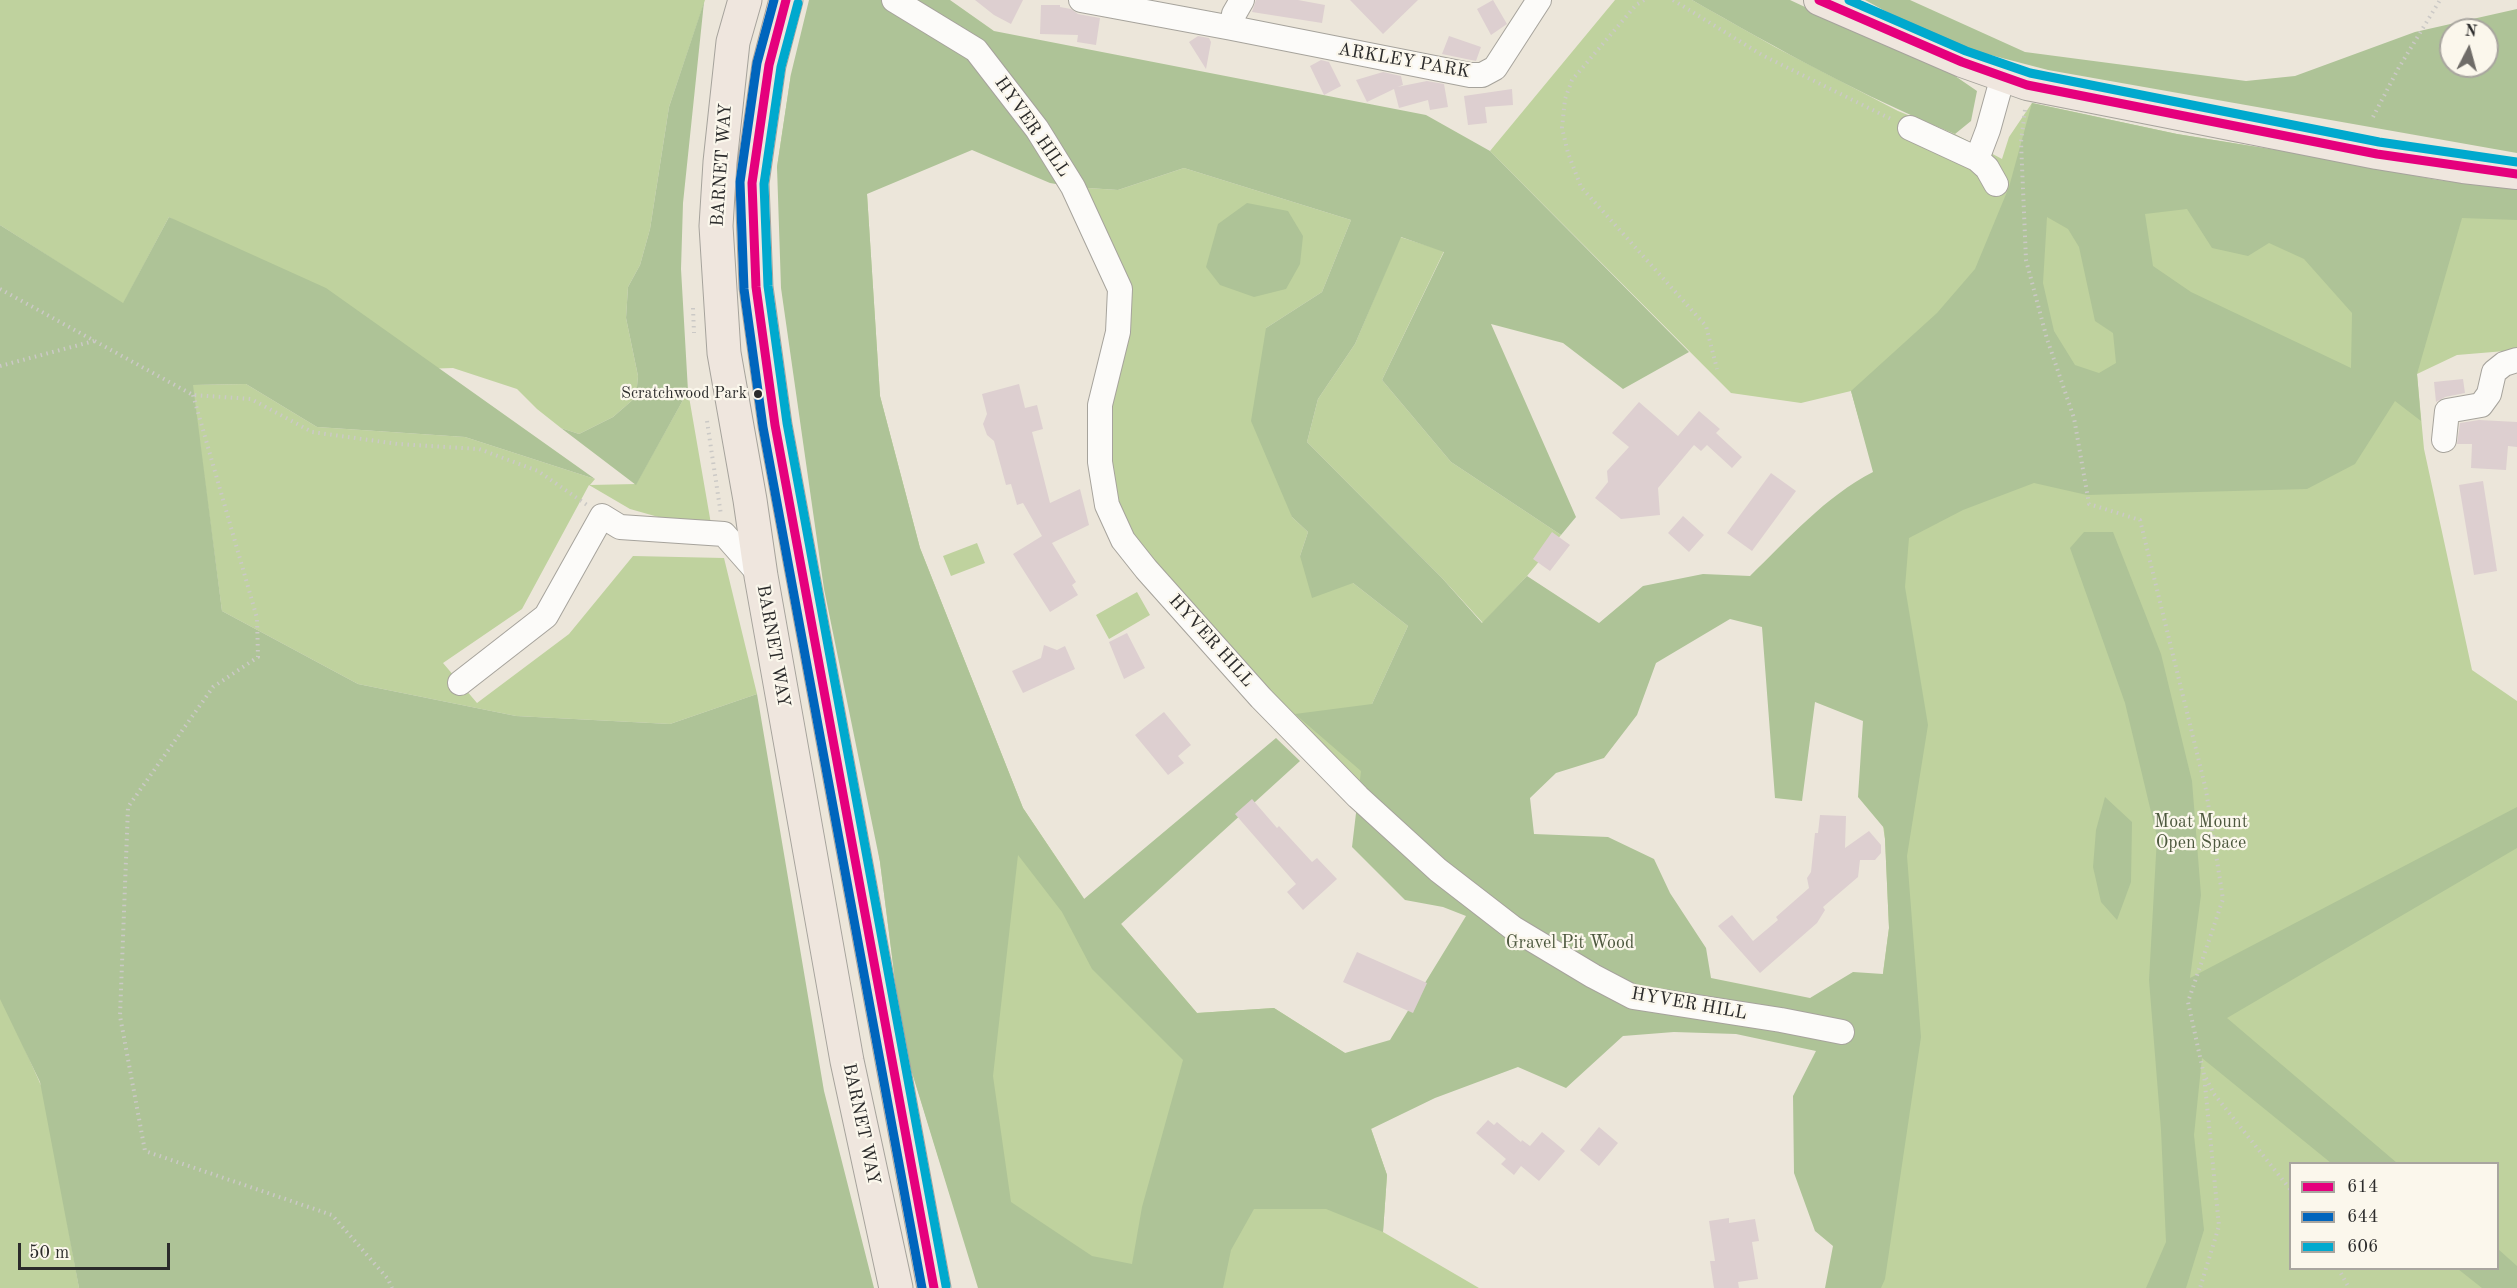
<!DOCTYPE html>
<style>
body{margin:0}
#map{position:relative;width:2517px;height:1288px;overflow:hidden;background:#ece6da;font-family:"Old Standard TT",serif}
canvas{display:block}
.legend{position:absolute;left:2289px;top:1162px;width:210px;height:108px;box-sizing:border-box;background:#fbf7ec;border:2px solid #a8a59f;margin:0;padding:8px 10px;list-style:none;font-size:18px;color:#2b2b2b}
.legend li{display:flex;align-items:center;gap:12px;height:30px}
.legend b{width:30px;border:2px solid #a8a59f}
.north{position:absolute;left:2439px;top:18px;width:60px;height:60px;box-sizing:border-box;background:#fbf7ec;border:2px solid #a8a59f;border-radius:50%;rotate:6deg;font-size:16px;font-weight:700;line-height:24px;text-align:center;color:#2b2b2b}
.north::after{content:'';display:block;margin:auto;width:21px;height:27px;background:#6f6c68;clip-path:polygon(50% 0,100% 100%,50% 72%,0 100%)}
.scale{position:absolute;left:18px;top:1243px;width:152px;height:27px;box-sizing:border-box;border:3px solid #2b2b2b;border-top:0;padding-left:8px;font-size:18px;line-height:21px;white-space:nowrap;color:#2b2b2b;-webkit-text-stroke:4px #fbf7ec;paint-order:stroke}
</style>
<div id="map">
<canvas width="2517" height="1288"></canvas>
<ul class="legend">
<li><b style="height:8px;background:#e5007d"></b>614</li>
<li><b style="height:8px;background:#0065bd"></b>644</li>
<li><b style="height:8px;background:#00a9ce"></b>606</li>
</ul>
<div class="north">N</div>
<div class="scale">50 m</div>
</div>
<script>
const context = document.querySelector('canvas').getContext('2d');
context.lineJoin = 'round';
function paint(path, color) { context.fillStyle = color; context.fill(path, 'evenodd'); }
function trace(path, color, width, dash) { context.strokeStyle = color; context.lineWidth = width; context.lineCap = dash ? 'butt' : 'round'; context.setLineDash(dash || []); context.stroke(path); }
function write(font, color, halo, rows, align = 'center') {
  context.font = font + ' "Old Standard TT",serif'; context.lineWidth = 4.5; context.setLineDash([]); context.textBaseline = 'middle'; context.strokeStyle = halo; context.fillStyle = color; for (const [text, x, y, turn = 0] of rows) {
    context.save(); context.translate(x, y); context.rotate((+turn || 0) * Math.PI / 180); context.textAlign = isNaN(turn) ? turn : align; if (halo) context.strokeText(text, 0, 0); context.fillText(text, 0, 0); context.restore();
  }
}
paint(new Path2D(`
 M0,0H705L669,107L650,229L640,265L628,287L626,318L638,376L636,397L613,417L579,434L561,428L537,409L517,389L453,368L423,369L169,217L123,304L0,225Z
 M1615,0H1692L1775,47L1898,111L1955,134L2002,159L2009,137L2032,103L2177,134L2288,152L2437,180L2517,189V350L2457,355L2417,374L2424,449L2472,670L2517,701V1288H1851L1880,995L1889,928L1885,839L1872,757L1874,472L1851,391L1801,403L1731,393L1490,151ZM2290,1164H2498V1268H2290Z
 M791,74L867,194L880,396L920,548L1023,808L1085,900L1121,924L1197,1013L1274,1008L1345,1053L1387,1175L1383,1232L1479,1288H979L903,1043L880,862L777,167Z
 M1184,168L1351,220L1322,292L1266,328L1292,517L1308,532L1300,556L1353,583L1408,626L1372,704L1358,797L1146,569L1100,462L1120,289L1073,187L1118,190Z
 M1400,237L1444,251L1382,380L1451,462L1561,535L1527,576L1483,623L1442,578L1307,442L1318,399L1355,344Z
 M246,384L317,427L465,437L595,479L590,485L636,484L688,391L711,524L669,520L630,509L589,485L522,609L443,663L477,703L569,634L633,556L724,558L757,694L670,724L516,716L358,684L222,611L192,385Z
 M977,543L985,563L951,576L943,556Z
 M1137,592L1150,615L1109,639L1096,615Z
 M0,994L44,1092L79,1288H0Z`), '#bfd29e');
paint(new Path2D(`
 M809,0H950L994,31L1426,115L1490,151L1689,352L1623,389L1563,343L1491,324L1576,517L1561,535L1451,462L1382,380L1444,252L1401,237L1355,344L1318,399L1307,442L1442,578L1482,623L1527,576L1599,623L1643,586L1703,574L1750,576C1789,538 1825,497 1873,472L1851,391L1937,313L1975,269L2009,187L2032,103L2177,134L2288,152L2437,180L2517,189V220L2462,218L2417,374L2421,421L2395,401L2355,464L2307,489L2087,495L2034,483L1963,510L1909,538L1905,587L1928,725L1907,856L1921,1037L1885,1279L1881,1288H1825L1833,1246L1815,1231L1794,1173L1793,1096L1816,1051L1736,1034L1674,1032L1623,1036L1566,1088L1518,1067L1435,1098L1371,1129L1387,1175L1383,1232L1326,1209H1254L1231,1250L1223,1288H978L903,1043L880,862L824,589L781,288L777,167L791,74ZM972,150L1050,183L1073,187L1118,190L1184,168L1351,220L1322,292L1266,328L1251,421L1292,517L1308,532L1300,556L1312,598L1353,583L1408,626L1372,704L1295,714L1361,771L1352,847L1405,900L1443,907L1466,916L1390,1040L1345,1053L1274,1008L1197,1013L1121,924L1300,761L1276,738L1084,899L1023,808L920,548L880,396L867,194ZM2187,209L2212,248L2248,256L2269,243L2304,259L2352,313L2351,368L2191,292L2153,266L2145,214ZM2047,217L2068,229L2079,247L2095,321L2113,333L2116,363L2099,373L2075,365L2054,331L2043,283ZM1730,619L1762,627L1775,798L1802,801L1815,702L1863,721L1858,797L1884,828L1885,839L1889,928L1883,974L1853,972L1810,998L1711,978L1706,948L1670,893L1654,859L1608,837L1534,834L1530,798L1556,773L1604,758L1637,715L1656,663ZM1018,855L1062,912L1092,969L1183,1060L1142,1207L1132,1264L1092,1256L1011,1202L993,1076Z
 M1692,0H1790L1880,42L1942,67L1977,91L1971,121L1955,134C1864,97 1778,49 1692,0Z
 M1865,0H1910L2025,52L2246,81L2295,76L2415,32L2517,9V153L2048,70L1979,52L1907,23ZM2451,30H2487V66H2451Z
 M704,2L683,203L681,269L688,391L636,485L561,428L579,434L613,417L636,397L638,376L626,318L628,287L640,265L650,229L669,107Z
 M1247,203L1288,211L1303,236L1300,264L1286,289L1254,297L1220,285L1206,267L1218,224Z
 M169,217L326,288L595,479L465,437L317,427L246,384L193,385L222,611L358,684L516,716L670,724L757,694L824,1091L874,1288H79L40,1082L0,999V225L123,303Z
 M2084,532H2113L2161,654L2192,781L2201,895L2190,978L2517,807V848L2227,1018L2397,1163H2331L2202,1058L2194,1135L2204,1230L2186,1288H2146L2166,1242L2161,1130L2149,980L2157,837L2125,703L2070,548Z
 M2105,797L2132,822L2131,882L2117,920L2101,902L2093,867L2096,830Z
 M2498,1249L2517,1266V1288H2482L2458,1269L2498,1268Z`), '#aec397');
paint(new Path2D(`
 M975,0H1023L1011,24L994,15Z
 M1256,0H1298L1325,5L1322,23L1252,12Z
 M1350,0H1418L1383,34Z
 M1493,0L1507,24L1491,35L1477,9Z
 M1041,5H1060V7L1071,9L1078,14L1100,18L1096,45L1077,42L1078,35L1040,34Z
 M1198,36L1209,38L1211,42L1206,69L1189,42Z
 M1449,36L1481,47L1476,61L1442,54Z
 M1321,60L1329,62L1341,86L1324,95L1310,66Z
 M1383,72L1401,76L1403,85L1397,87L1427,81L1444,84L1448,107L1430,110L1428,100L1399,108L1394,89L1367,102L1356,80Z
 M1512,89L1513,105L1485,107L1487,123L1468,125L1464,96Z
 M2463,379L2465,393L2445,397L2436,402L2434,382Z
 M1019,384L1025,408L1037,405L1043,429L1032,432L1050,503L1080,489L1089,525L1052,543L1076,582L1072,585L1078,595L1050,612L1013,554L1042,536L1023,503L1017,505L1011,484L1006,485L994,441L987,435L983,424L987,414L982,394Z
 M1639,402L1678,436L1699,411L1720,429L1716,433L1742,457L1732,468L1707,445L1701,451L1694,445L1658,488L1660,515L1621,519L1595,498L1608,482L1607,471L1629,447L1612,433Z
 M2479,420L2517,422V447L2508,446L2506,470L2471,468L2472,444H2457L2460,423Z
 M1771,473L1796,491L1752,551L1727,533Z
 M2483,481L2497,571L2474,575L2459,485Z
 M1683,516L1704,535L1689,552L1668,533Z
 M1552,532L1570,545L1550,571L1533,559Z
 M1127,633L1145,668L1124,679L1109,642Z
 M1044,645L1057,650L1065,646L1075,669L1023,693L1012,671L1041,658Z
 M1164,712L1191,745L1178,756L1184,763L1168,775L1135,735Z
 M1252,799L1277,828L1279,826L1312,862L1317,858L1337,879L1303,910L1287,892L1296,884L1235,814Z
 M1820,815L1846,816L1845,848L1869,831L1881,845V853L1875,860H1860L1858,877L1823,907L1825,910L1817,923L1760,973L1718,926L1732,915L1753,941L1778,920L1776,917L1809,888L1807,878L1811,872L1815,833H1818Z
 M1357,952L1427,983L1413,1013L1343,982Z
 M1488,1120L1494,1125L1497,1122L1521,1142L1522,1140L1530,1146L1542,1132L1565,1151L1539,1181L1521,1166L1514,1175L1501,1164L1506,1159L1476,1133Z
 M1599,1127L1618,1143L1599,1166L1580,1150Z
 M1729,1218V1223L1755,1219L1759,1241L1752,1242L1758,1279L1738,1282L1739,1288H1714L1710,1261H1715L1709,1221Z`), '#ddcfd0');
const minor = new Path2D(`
 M894,0L976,50L1037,129L1073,187L1120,289L1118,332L1100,405V462L1107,505L1123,540L1146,569L1261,698L1358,797L1438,870L1513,928L1593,976L1633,997L1781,1020L1842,1032
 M1081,0L1232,28L1234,14L1242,0
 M1232,28L1470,75H1482L1495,68L1539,0
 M1910,128L1977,159L1987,168L1996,184
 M1977,159L1988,130L2003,76
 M2444,440L2447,411L2481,405L2489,394L2494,372L2504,364L2517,360
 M460,683L546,616L602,516L620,527L724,534L761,576`);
const major = new Path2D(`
 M1819,0L1962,62L2027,85L2377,154L2463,168L2517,174`);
const highway = new Path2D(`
 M745,0L733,42L720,162L716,226L724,353L750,500L761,576L847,1061L896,1288
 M786,0L769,65L752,183L756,287L775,425L934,1288`);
trace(minor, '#a6a39c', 26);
trace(major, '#a6a39c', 32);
trace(highway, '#a6a39c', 35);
trace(new Path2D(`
 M1644,0L1636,5L1572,80L1565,99L1562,128L1568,153L1581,187L1706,326L1717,369
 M1673,0L1762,55L1893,120
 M2025,110L2021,142L2026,260L2047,339L2074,418L2089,504L2140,520L2206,790L2223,899L2188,1002L2204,1075L2219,1226L2200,1288
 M2373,117L2398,69L2440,0
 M0,289L193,395L251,399L312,432L398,444L479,449L538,471L587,505
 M693,308L694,333
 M0,366L94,341
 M193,395L257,618L258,657L213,687L128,807L120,1016L145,1151L332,1215L388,1279L392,1288
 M707,421L721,515
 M2206,1078L2214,1094L2290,1189
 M2338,1268L2349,1288`), '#cbc9c6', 4, [1.5, 4.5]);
trace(minor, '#fcfbf9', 24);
trace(major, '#efe6de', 30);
trace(highway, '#efe6de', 33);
trace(new Path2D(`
 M786,0L769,65L752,183L756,287L775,425L934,1288
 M1819,0L1962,62L2027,85L2377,154L2517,174`), '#e5007d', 9);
trace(new Path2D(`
 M774,0L757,63L740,182L744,289L763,427L922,1288`), '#0065bd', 9);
trace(new Path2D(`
 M1849,0L1966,51L2030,73L2379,142L2517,162
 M798,3L781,67L764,184L768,286L787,423L946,1286`), '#00a9ce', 9);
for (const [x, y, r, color] of [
 [758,394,5,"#2b2b2b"]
]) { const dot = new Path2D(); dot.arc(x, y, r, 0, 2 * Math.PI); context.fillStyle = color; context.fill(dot); trace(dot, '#fbf7ec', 2); }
write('16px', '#2b2b2b', '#fbf7ec', [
 ["Scratchwood Park",747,394]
], 'right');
write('18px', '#2b2b2b', '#fbf7ec', [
 ["ARKLEY PARK",1404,61,10],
 ["HYVER HILL",1032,127,55],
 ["BARNET WAY",722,165,-86],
 ["HYVER HILL",1211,641,48],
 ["BARNET WAY",773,646,80],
 ["HYVER HILL",1689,1004,10],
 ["BARNET WAY",861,1124,78]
]);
write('18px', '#4d583e', '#fbf7ec', [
 ["Moat Mount",2201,822],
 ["Open Space",2201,843],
 ["Gravel Pit Wood",1570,943]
]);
</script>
